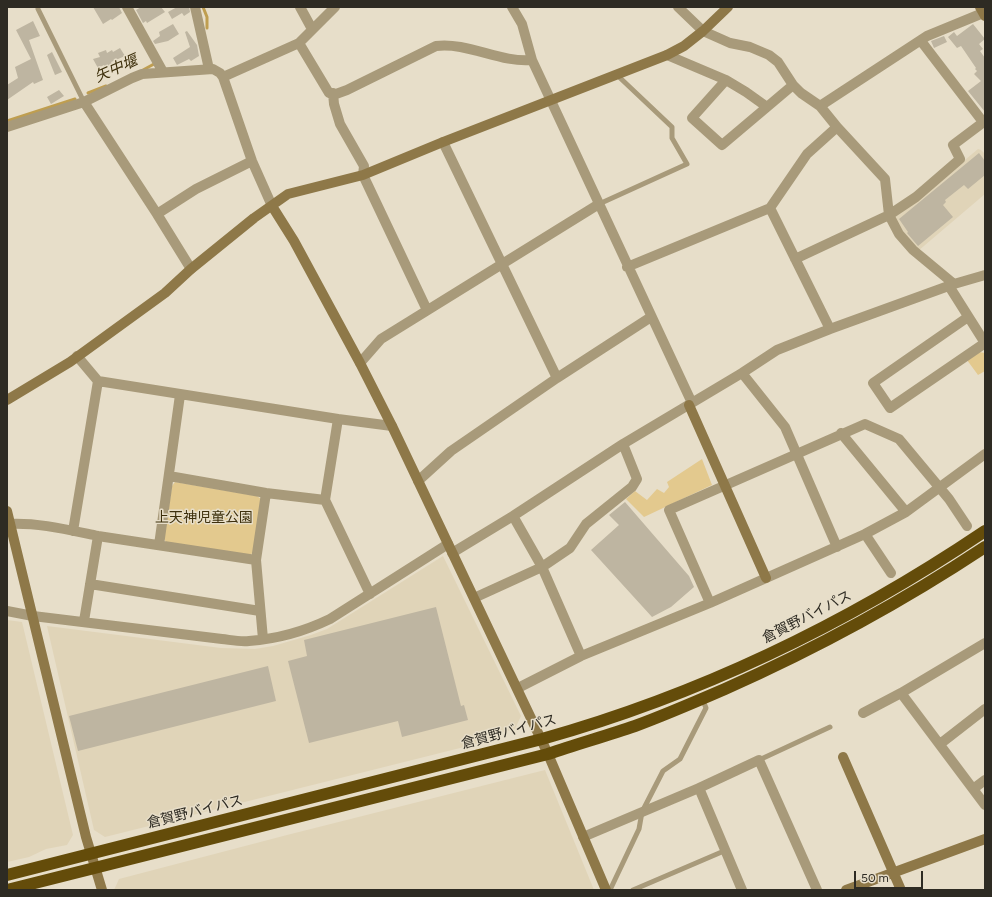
<!DOCTYPE html>
<meta charset="utf-8">
<style>
body{margin:0}
#map{position:relative;width:992px;height:897px;overflow:hidden;background:#e7dec9;font-family:Figtree,sans-serif}
canvas{display:block}
.frame{position:absolute;inset:0;border:8px solid #2e2b23;pointer-events:none}
.scale{position:absolute;left:854px;top:871px;width:69px;height:18px;box-sizing:border-box;border:2px solid #2e2b23;border-top:0;padding-left:5px;font-size:12px;line-height:14px;white-space:nowrap;color:#2e2b23;-webkit-text-stroke:3px #e7dec9;paint-order:stroke}
</style>
<div id="map">
<canvas width="992" height="897"></canvas>
<div class="frame"></div>
<div class="scale">50 m</div>
</div>
<script>
const context = document.querySelector('canvas').getContext('2d');
context.lineJoin = 'round';
function paint(path, color) { context.fillStyle = color; context.fill(path, 'evenodd'); }
function trace(path, color, width, dash) { context.strokeStyle = color; context.lineWidth = width; context.lineCap = dash ? 'butt' : 'round'; context.setLineDash(dash || []); context.stroke(path); }
function write(font, color, halo, rows, align = 'center') {
  context.font = font + ' Figtree,"Noto Sans JP",sans-serif'; context.lineWidth = 3; context.setLineDash([]); context.textBaseline = 'middle'; context.strokeStyle = halo; context.fillStyle = color; for (const [text, x, y, turn = 0] of rows) {
    context.save(); context.translate(x, y); context.rotate((+turn || 0) * Math.PI / 180); context.textAlign = isNaN(turn) ? turn : align; if (halo) context.strokeText(text, 0, 0); context.fillText(text, 0, 0); context.restore();
  }
}
paint(new Path2D(`
 M978,149L981,150L985,154V194L918,251L915,249L894,217L917,200Z
 M443,556L521,716L515,729L492,735L484,742L105,837L94,830L47,626L221,648L255,649L273,646L311,635L327,629Z
 M7,620L22,622L73,835L67,845L46,849L29,857L7,862Z
 M545,770L594,890H114L119,879L287,835Z`), '#e0d4b8');
paint(new Path2D(`
 M979,352L985,353V371L978,375L967,360Z
 M702,459L712,485L644,517L626,499L635,491L647,500L657,489L664,493L669,487L667,482Z
 M175,482L257,496L261,499L253,553L249,555L166,542L164,539L172,486Z`), '#e3c98e');
trace(new Path2D(`
 M203,7L207,17V28
 M143,70L154,64
 M88,93L106,86
 M7,121L75,99`), '#bf9e50', 3);
paint(new Path2D(`
 M93,7H119L122,13L112,20L111,19L103,24Z
 M141,7H161L165,12L147,23L146,21L143,23L136,10Z
 M177,7H189L190,12L184,16L182,13L172,19L168,12Z
 M33,21L40,36L29,40L43,80L34,84L33,82L7,100V85L18,78L15,67L31,59L16,30Z
 M173,24L179,34L168,41L155,44L153,41L160,36L159,32Z
 M973,24L985,39L979,44L983,49L980,51L985,58V112L968,91L981,81L974,74L977,71L975,69L976,68L961,46L957,48L948,37L954,32L957,36Z
 M187,31L197,45L199,56L191,61L189,59L177,65L173,58L190,47L185,32Z
 M944,36L947,42L934,48L931,41Z
 M120,48L125,56L111,62L112,64L105,68L104,65L98,68L93,59L100,57L98,53L106,50L107,53L112,50L113,52Z
 M52,52L62,72L55,75L47,55Z
 M59,90L64,96L51,104L47,97Z
 M979,153L985,161V175L968,189L964,185L945,200L946,202L943,205L953,217L918,246L907,233L908,232L899,219Z
 M625,502L689,576L694,587L671,607L652,617L591,550L619,525L609,515Z
 M436,607L461,706L464,705L468,720L402,737L398,721L309,743L288,661L307,656L304,640Z
 M268,666L276,701L78,751L69,716Z`), '#beb5a1');
trace(new Path2D(`
 M38,9L84,102
 M599,204L687,164L672,138V127L617,75
 M759,760L830,727
 M610,890L639,829L642,812L663,771L680,759L706,708L702,698
 M633,890L724,851`), '#a89a7a', 5);
trace(new Path2D(`
 M127,7L163,72
 M195,7L209,69
 M300,7L312,29
 M512,7L522,24L532,60L692,403
 M678,7L703,31L730,43L750,47L769,55L778,62L793,85L801,93L820,106L927,36L983,13
 M921,41L983,122
 M299,43L329,93L336,94L347,90L436,46C468,42 500,63 532,60
 M667,55L726,80L746,92L767,107L793,85
 M223,77L299,43L335,7
 M726,80L692,118L722,145L767,107
 M333,93L334,104L340,124L364,166L363,175L427,310
 M84,102L157,214L191,269
 M820,106L837,127L885,179L889,215L899,234L913,250L954,284
 M7,127L84,102L132,78L142,74L213,69L220,73L223,77L252,161L272,206
 M443,142L557,378
 M770,208L830,329
 M157,214L196,189L252,161
 M795,259L889,215L916,197L960,159L953,145L985,121
 M627,267L770,208L807,154L837,127
 M949,286L985,343
 M968,317L873,383L890,408L985,343
 M77,356L98,381L338,419L392,426
 M360,363L381,339L599,204
 M742,373L785,427L837,547
 M338,419L325,500L370,594
 M841,433L906,512
 M169,476L266,493L325,500
 M418,481L451,451L557,378L651,317
 M513,516L542,567L581,656
 M7,524C37,522 69,530 98,536L256,560
 M73,531L98,381
 M865,534L891,573
 M159,545L180,395
 M452,553L513,516L623,444L742,373L777,350L830,329L954,284L985,275
 M90,584L260,611
 M474,598L542,567L570,548L586,524L632,487L637,479L623,444
 M710,603L669,510L865,424L899,439L949,499L967,526
 M7,611L33,616L222,639C231,640 240,642 249,641C277,639 305,631 330,619L448,544
 M84,621L98,536
 M263,639L256,560L266,493
 M518,688L581,656L710,603L865,534L906,512L985,454
 M901,693L985,805
 M863,713L901,693L985,643
 M940,744L985,709
 M973,789L985,780
 M583,837L699,788
 M742,890L699,788L759,760L817,890`), '#a89a7a', 10);
trace(new Path2D(`
 M980,7L985,16
 M272,206L294,241L360,363L392,426L548,754L606,890
 M7,400L70,362L165,293L191,269L254,218L288,194L363,175L443,142L667,55L684,46L703,31L728,7
 M689,405L766,578
 M7,511L86,837L102,890
 M843,757L901,890
 M846,890L985,839`), '#8e7848', 10);
trace(new Path2D(`
 M7,875L542,739C699,695 850,622 985,531
 M7,890L548,754C577,744 606,736 635,726C665,715 695,702 725,689C815,649 902,602 985,547`), '#644c0a', 12);
write('14px', '#3e300d', '#e7dec9', [
 ["上天神児童公園",204,518]
]);
write('14px', '#2e2b23', '#e7dec9', [
 ["倉賀野バイパス",807,617,-27],
 ["倉賀野バイパス",509,732,-15],
 ["倉賀野バイパス",195,812,-14]
]);
write('italic 15px', '#3c2e0a', '#e7dec9', [
 ["矢中堰",116,69,-24]
]);
</script>
